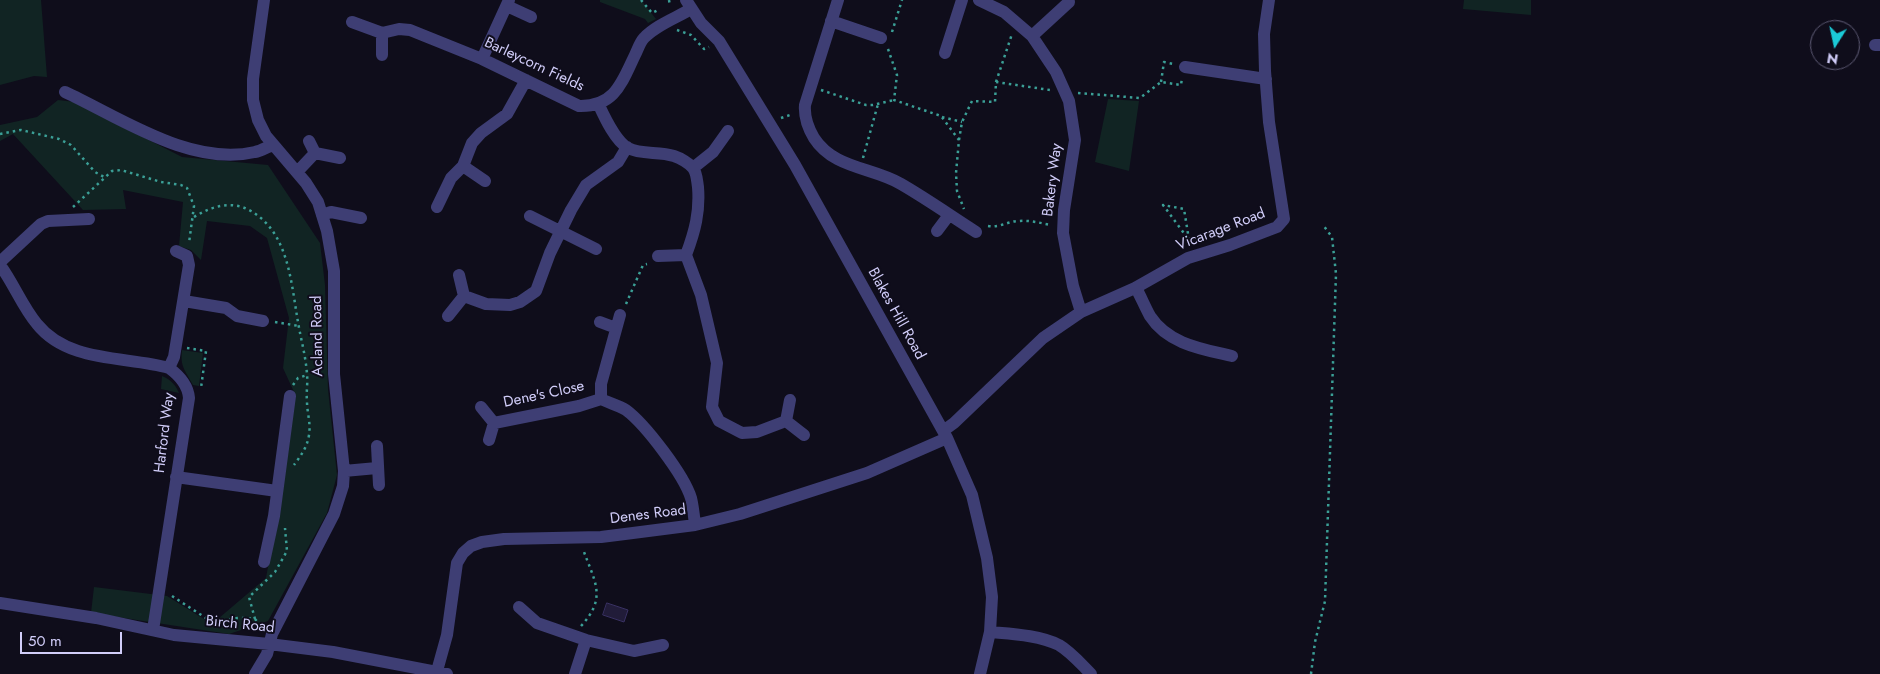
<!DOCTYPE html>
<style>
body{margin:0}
#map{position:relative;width:1880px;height:674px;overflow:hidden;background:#0f0d1b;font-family:Jost,sans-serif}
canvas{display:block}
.north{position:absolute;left:1810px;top:20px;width:50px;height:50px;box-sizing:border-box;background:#0f0d1b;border:1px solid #5d5a74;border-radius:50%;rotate:190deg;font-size:14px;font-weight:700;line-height:20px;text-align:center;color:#d1cdf9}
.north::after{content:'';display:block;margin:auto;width:18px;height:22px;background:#1bcad7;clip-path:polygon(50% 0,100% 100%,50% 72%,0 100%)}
.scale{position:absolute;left:20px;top:632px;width:102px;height:22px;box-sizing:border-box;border:2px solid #d1cdf9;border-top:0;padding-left:6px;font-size:15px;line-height:18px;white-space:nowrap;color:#d1cdf9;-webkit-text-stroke:4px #0f0d1b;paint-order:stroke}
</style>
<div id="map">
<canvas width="1880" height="674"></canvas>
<div class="north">N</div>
<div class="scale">50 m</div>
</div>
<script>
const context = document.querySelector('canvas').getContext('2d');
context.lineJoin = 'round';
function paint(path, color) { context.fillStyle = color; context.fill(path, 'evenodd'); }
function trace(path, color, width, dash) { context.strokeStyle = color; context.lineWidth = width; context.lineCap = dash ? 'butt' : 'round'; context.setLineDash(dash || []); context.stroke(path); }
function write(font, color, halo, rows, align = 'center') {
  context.font = font + ' Jost,sans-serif'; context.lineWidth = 4; context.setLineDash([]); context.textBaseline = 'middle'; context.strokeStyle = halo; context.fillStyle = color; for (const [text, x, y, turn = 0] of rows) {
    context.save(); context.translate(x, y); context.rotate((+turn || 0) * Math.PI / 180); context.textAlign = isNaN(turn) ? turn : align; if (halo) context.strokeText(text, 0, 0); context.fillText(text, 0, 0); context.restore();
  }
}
paint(new Path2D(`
 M0,0H41L47,77L34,76L0,85Z
 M600,0H641L656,19L648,23L645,19L600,2Z
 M1464,0H1531V15L1463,9Z
 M1108,99L1139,101L1129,171L1095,162Z
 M58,100L75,102L182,157L268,165L320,243L325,285L328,389L337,475L327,513L268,621L229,634L91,613L94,587L167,596L212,624L266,578L281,494L294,392L283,368L289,318L267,238L250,226L207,221L201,260L191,250L179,246L183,202L123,190L126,209L83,210L13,134L0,141V125L37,117Z
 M182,350L203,353L199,386L193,385C185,370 180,367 182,350Z
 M162,376C171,380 175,384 179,393L161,389Z`), '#112423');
const building = new Path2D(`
 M607,603L628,610L624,622L603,615Z`);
paint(building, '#211c39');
trace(building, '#393163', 1);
trace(new Path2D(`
 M641,0L652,13L660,9
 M669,0L670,6
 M677,30L691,35L704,49L709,47
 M892,32L902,0
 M888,49L897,75L894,100L941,116L959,140L956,173L957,191L964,209
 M996,82L1012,34
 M1161,82L1164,62L1173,64
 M821,90L866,105H873L894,100
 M1078,93L1140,98L1161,82L1181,85L1182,78
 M942,117L962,122
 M781,118L793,114
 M0,134L21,130L59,139L71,145L95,172L104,177
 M959,140L962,122L972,101L995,102L996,82L1050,90
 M863,158L878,104
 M73,207L112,171L121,170L161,182L181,185L187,188L194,206L189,243
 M194,217C212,206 232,200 251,211C289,233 291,283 298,322C301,340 306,357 307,375C308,383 306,392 307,401C307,413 311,423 309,435C307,448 301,455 294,465
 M988,226C1000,228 1008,221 1019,221C1030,220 1040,223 1051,225
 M1189,240L1184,209L1163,205L1189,240L1191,243
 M626,304L643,265L647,264
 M275,322L299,326
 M187,348L206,351L201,388
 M293,385L298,378L307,375
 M172,596L212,622C229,620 237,616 255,619L261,626
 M255,619L249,597L275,572L287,551L285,528
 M581,626C608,597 594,581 583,549
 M1311,674L1315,642L1325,601L1336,274L1332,237L1323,225`), '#3b9f96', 2.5, [2.5, 4]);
trace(new Path2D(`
 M686,0L701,23L719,41L795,165L947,438L972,495L987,558L992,597L990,632L980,674
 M838,0L805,105C804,117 808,128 814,138C834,169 872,167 901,184C927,199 951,216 976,232
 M979,0L1004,12L1032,36L1056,72L1069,101L1075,140L1064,210L1063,233L1073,286L1081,312
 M507,6L531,17
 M831,21L881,38
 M352,22L382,33L399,29L410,30L482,59L579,106C615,107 622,82 635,55C638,49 640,42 644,38C656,25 676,18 691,9
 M382,33V55
 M1032,36L1069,2
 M1875,45H1880
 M945,53L962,0
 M482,59L509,0
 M1185,67L1266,79
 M65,92C121,118 191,167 255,152C261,151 267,147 273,145
 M598,103C604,116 615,141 628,148C641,155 659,151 674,156C680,158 689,163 693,168C697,173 697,181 698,187C700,212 695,231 686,255L658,256
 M309,141L315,153L340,158
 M463,166L485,181
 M693,168L713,152L728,131
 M298,171L315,153
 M437,207L451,178L463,166L472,143L481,133L507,114L526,80
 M322,215L331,212L361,218
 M530,216L596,249
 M937,231L949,215
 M686,255L701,295L717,363L712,407L719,421L742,433L757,432L786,421
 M0,262L41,224L48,221L89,219
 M0,265C14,284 22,306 37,324C68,363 126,356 169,368C180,376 188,385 189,398L153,630
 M1136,288C1141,297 1145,307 1150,316C1168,344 1202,349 1232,356
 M464,296L486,304L510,305L520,302L536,291L550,253L571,210L586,185L618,162L627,147
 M184,301L226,308L237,316L263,321
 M620,315L601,384V399C609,403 618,405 626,410C645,424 684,475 691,498C693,506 694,516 695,525
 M448,316L464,296L459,275
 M600,322L616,328
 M169,368L174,357L189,265L187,256L176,251
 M790,400L786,421L804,435
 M481,407L494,423
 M943,431L954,423L1043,338L1081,312L1135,288L1188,258L1230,245L1277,227L1284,219L1269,122L1265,71L1264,34L1269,0
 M489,440L494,423L579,406L601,399
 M377,446L379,485
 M344,471L377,468
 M176,477L277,491
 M264,562L274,516L290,396
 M0,603L96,618L174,635L269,644L333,652L447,674
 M519,607L537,623L586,640L634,651L663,645
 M990,632C1012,634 1039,635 1059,645C1071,652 1081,664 1091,674
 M437,671L447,635L457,563L463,553L471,546L482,542L504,539L601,537L625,534L695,525L740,514L867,473L947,438
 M255,674L267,654L272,634L334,514L343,486L344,471L334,374V271L327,231L318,202L306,183L266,136L258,120L253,100V79L264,0
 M575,674L586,640`), '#3e3e74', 12);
write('15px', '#d1cdf9', '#0f0d1b', [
 ["Barleycorn Fields",534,65,25],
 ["Bakery Way",1053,180,-83],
 ["Vicarage Road",1221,230,-21],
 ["Blakes Hill Road",896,314,61],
 ["Acland Road",318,336,-91],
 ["Dene's Close",544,395,-12],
 ["Harford Way",165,433,-83],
 ["Denes Road",648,515,-7],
 ["Birch Road",240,625,6]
]);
</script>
